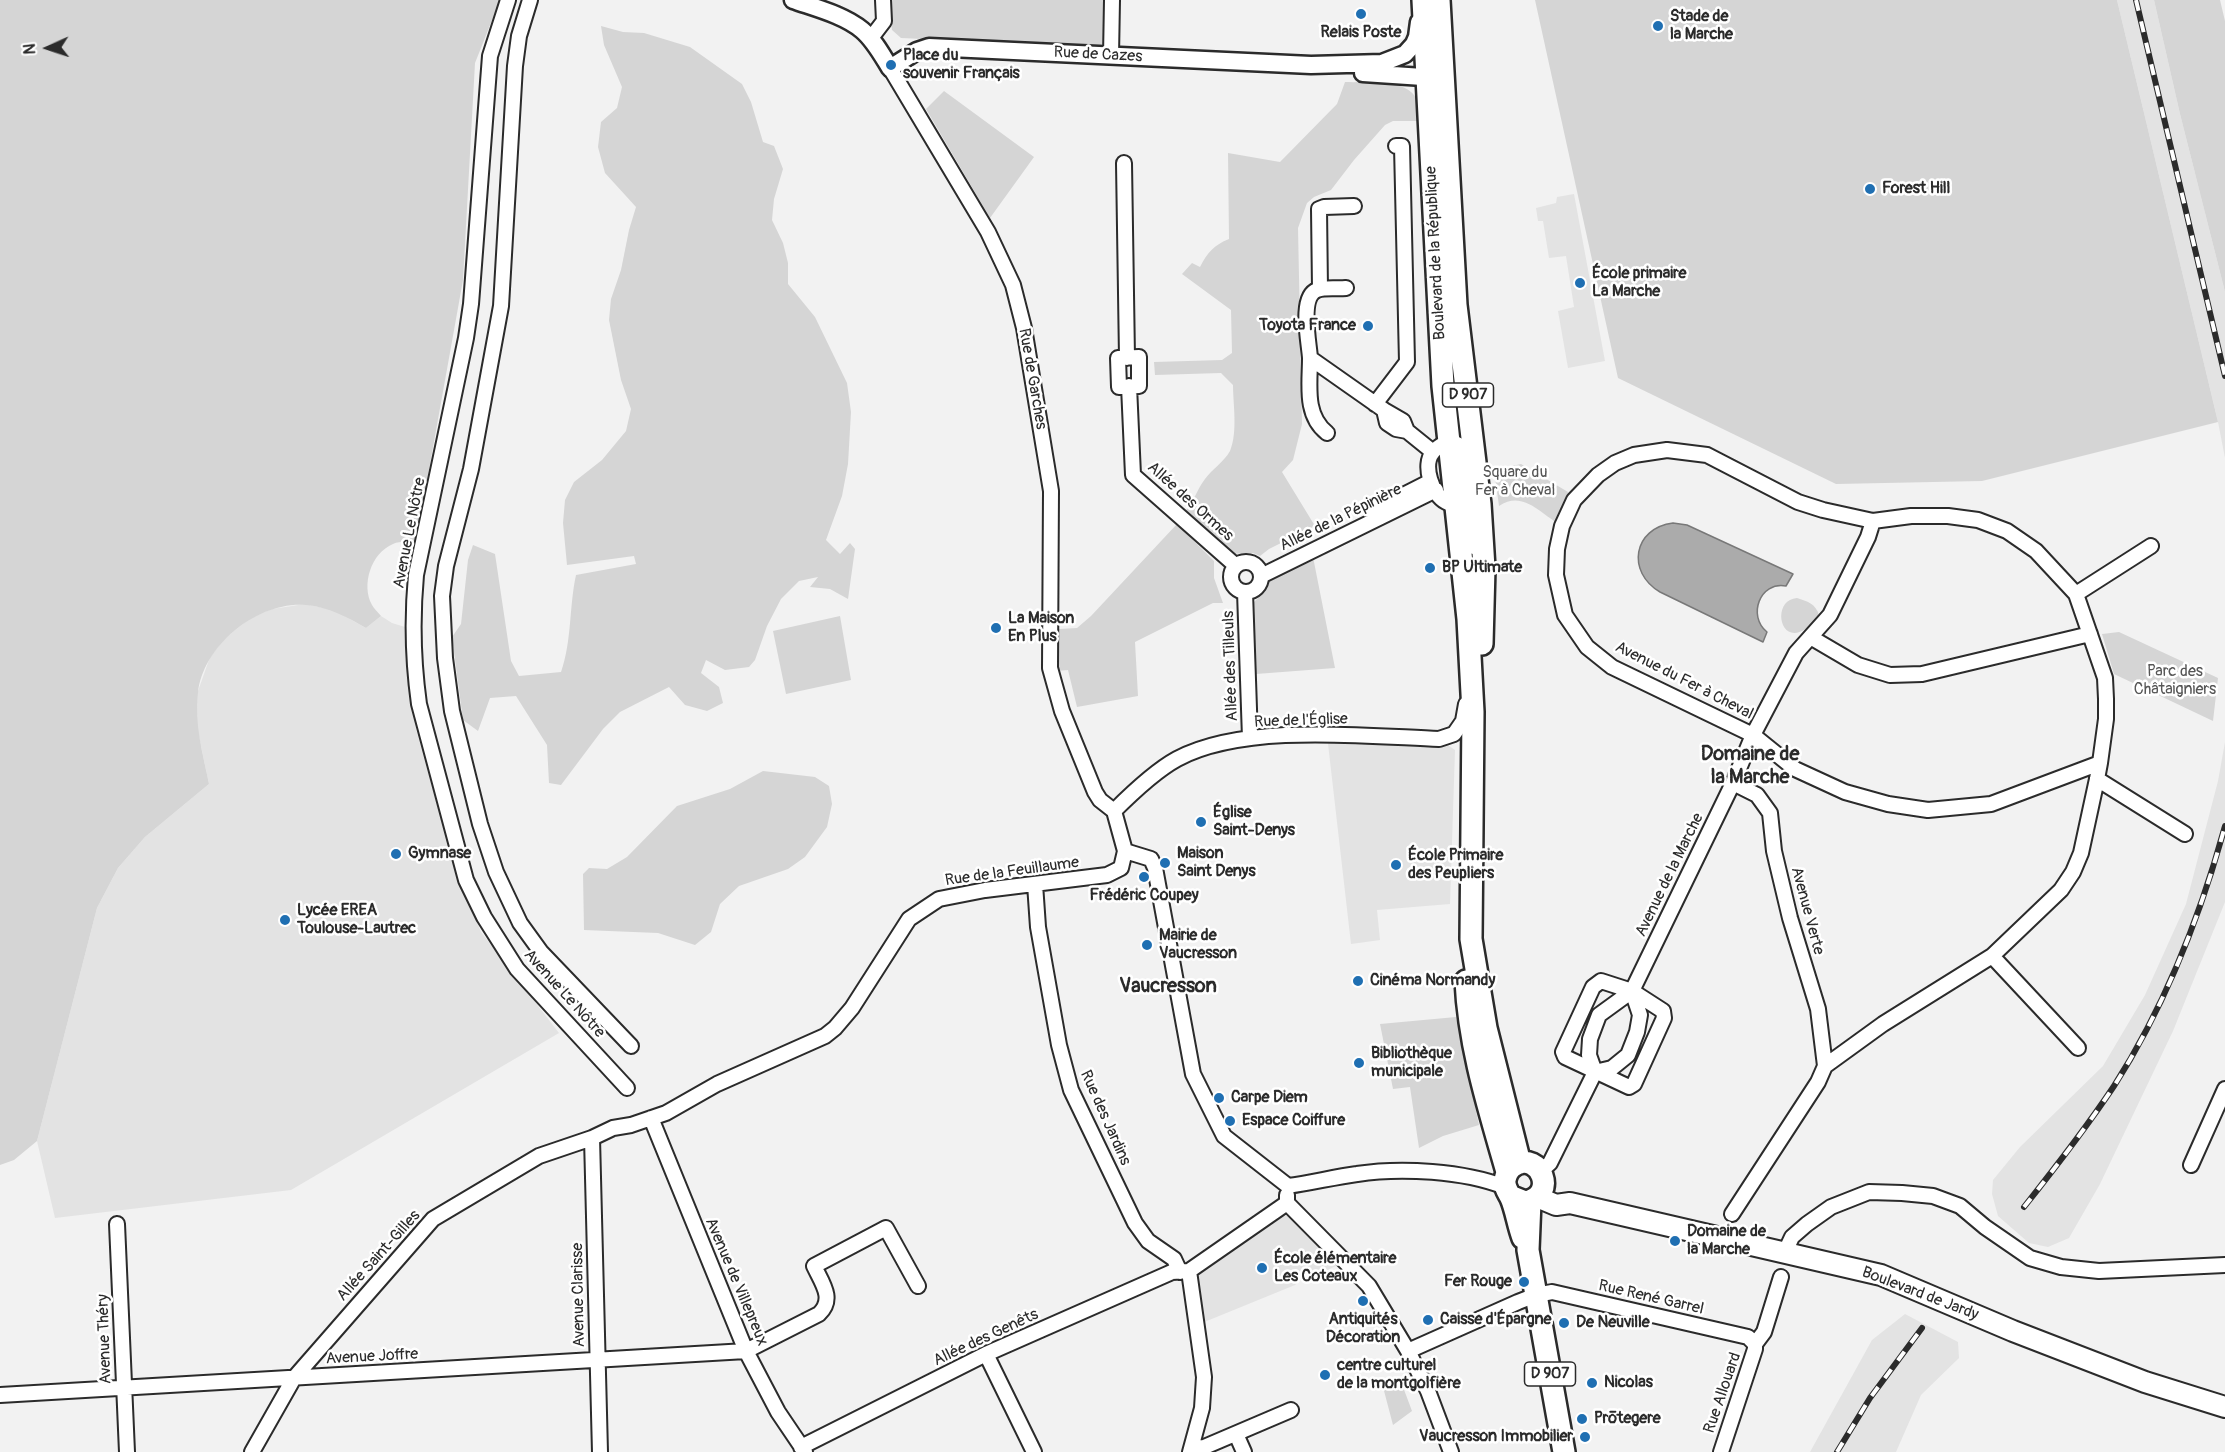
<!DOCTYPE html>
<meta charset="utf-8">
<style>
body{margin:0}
#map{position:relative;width:2225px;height:1452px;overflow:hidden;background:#f2f2f2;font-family:Pangolin,sans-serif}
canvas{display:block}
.north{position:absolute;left:18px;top:18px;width:60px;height:60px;-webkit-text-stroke:4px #fff;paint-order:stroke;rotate:267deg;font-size:16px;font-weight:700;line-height:24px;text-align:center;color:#2b2b2b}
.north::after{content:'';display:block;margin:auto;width:21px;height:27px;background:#2b2b2b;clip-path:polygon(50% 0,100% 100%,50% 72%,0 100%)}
</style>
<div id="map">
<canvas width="2225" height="1452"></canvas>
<div class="north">N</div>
</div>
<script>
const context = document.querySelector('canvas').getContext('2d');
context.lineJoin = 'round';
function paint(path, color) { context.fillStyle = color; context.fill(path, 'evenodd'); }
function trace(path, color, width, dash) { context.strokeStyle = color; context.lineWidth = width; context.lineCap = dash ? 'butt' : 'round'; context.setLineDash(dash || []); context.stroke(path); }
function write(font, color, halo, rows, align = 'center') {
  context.font = font + ' Pangolin,sans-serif'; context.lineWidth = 5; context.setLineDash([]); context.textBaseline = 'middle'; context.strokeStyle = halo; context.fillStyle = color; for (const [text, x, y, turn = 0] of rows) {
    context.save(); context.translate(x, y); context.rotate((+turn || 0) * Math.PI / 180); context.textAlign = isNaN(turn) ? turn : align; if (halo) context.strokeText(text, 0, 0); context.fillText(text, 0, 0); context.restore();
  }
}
paint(new Path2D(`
 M2117,0H2154L2180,114L2225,292V458L2218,422Z
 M1574,194L1605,361L1568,368L1558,311L1574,307L1566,256L1549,258L1543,221H1538L1536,208L1556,203L1557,197Z
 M305,604L334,610L366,628L381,616L392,623L405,627L416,729L455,870L481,932L559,1033L291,1190L55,1218L37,1141L97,908L118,868L145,837L209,784L198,732L196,712L198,691L210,657L223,640L250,618L272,609Z
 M1327,735L1439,739L1455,750L1450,904L1377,910L1380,940L1351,944Z
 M2225,742V902L2173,1031L2100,1184L2069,1238L2048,1247L2029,1243L1998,1216L1992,1194L1993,1180L2020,1147L2103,1066L2145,995L2186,904L2218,781Z
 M1281,1216H1288L1336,1266L1312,1277L1309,1273L1295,1285L1197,1325L1189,1271Z
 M1905,1314L1958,1342L1959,1358L1921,1395L1896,1452H1810L1872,1340Z`), '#e3e3e3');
paint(new Path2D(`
 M0,0H500L475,63L463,280L416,542C409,542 399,541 393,544C371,553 361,585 372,605C374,609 378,612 381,616L366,628C347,617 329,607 306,605C258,601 203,645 198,693C194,724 203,754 209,784L145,837L118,868L97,908L37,1141L14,1160L0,1165Z
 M888,0H1104V43L1098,47L901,38L892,30Z
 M1535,0H2117L2218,422L1982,481L1836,484L1618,378Z
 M2154,0H2220L2225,21V292L2180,114Z
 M601,26L623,32L644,33L690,47L742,84L751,102L763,142L774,146L783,169L774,199L772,220L783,243L788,263V284L815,317L847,383L851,412L848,464L842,496L826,540L840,554L850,543L855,549L848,599L830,589L810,587L818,577L799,581L781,599L767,626L755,660L749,667L725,670L706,660L701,673L719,687L723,703L707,711L685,705L669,687L620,712L603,729L561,785L549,783L547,745L516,696L490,698L478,731L463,720L452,637L461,624L468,560L473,545L495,554L511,661L519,676L561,672C572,641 569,607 576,575L636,564L634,556L567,565L563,523L565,500L574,482L602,460L626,431L631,409L621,380L609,320L611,299L621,270L629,230L636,207L605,173L598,147L601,122L617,108L622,87L604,45Z
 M1345,82C1365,83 1405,78 1416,98C1420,104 1418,114 1419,121H1393L1385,125L1354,160L1331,190L1314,197L1307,203L1298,228L1302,424L1293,460L1282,472L1315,526L1269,549L1260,556L1253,553L1229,554L1185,511C1194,502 1197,489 1205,479C1212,469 1224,462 1230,451C1238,432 1233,404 1233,385L1221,373L1155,375L1154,362L1222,360L1232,353L1231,310L1182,274L1192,263L1200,267C1207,253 1214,245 1229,239L1228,153L1280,162L1337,104Z
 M944,91L1034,157L990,218L926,109Z
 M1521,464L1568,492L1559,524C1539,512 1522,490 1499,506L1494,470Z
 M1177,524L1214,561V578L1223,603H1213L1135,642L1138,696L1077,707L1068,670L1057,671L1059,629L1077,628L1091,616Z
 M1313,557L1335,668L1256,674L1254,602L1264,592L1273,575Z
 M1797,598C1807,601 1816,604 1819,615C1783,663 1767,600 1797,598Z
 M840,616L851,680L786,694L773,631Z
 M2119,632L2218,678L2213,721L2114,674L2102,634Z
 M763,771L815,777L829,786L832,804L827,827L805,857L788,869L739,886L720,904L711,932L695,945L658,933L584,930L583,874L589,868L607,869L627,857L677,806L730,789Z
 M1456,1017L1479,1125L1443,1136L1419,1148L1410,1087L1393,1089L1380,1024Z
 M1400,1379L1412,1411L1393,1425L1383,1387Z`), '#d5d5d5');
const water = new Path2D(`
 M1673,523L1687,525L1793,574L1786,586C1760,581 1747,616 1767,632L1763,642L1660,592C1626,572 1633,528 1673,523Z`);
paint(water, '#ababab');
trace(water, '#787878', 1.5);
const minor = new Path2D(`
 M508,0L490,56L471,304L466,338L416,575C412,618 413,661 419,704L466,880L484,917L517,969L627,1088
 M530,0L519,36L515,66L501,306L471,469L446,566L442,596L445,658L452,711L480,824L496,872L520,923L541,952L631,1046
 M871,38L884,21L883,0
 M1111,56L1112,0
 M1124,163L1127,358
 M1346,288C1337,289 1324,287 1317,290C1299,297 1309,342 1310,358L1384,410L1403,421L1407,431L1433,452
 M1320,289L1319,209L1324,207L1354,206
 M1139,357V386L1119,387L1118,358Z
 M1310,358C1310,384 1304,415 1327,433
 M1129,386L1133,475L1235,565
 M1375,404L1407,362L1402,146H1396
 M1384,410L1387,423L1396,429L1407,431
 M1372,511L1429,482
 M1474,547L1467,504L1463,455L1459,445L1449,440C1444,444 1437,447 1433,452C1422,465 1432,495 1446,502C1456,507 1470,504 1480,504
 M1231 577a15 15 0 1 1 30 0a15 15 0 1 1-30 0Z
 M1261,576L1436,490
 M1245,592L1250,738
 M2076,594L2151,546
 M1812,638L1858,665L1890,675L1922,674L2090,634
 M2097,779L2185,834
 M1733,783L1757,795L1770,813L1774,851L1790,918L1818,1009L1825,1066
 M1114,811C1132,793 1155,771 1177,759C1244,723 1364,736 1439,739L1454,734L1463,721L1466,704
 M1125,851L1151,859L1155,868L1193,1074L1224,1136L1288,1186
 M1035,884L1038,927L1059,1045L1071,1090L1135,1223L1148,1241L1174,1259L1180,1272
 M1992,956L2078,1048
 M1601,981L1632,991L1663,1011L1664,1018L1634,1084L1629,1087L1565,1057L1563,1052L1593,987Z
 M1595,1072L1612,1068L1628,1055L1637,1032L1640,1015L1632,991
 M651,1118L746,1351L778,1412L805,1452
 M592,1138L600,1452
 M2191,1165L2225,1089
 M1541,1171L1550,1163L1595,1072L1589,1055L1590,1039L1599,1015L1632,991L1733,783L1753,735L1796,653L1830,615L1868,537L1873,521
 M1288,1186C1311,1183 1334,1177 1357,1174C1401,1167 1464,1171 1505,1187
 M1287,1195V1203L1369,1286L1408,1351L1428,1391L1451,1452
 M1732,1214L1818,1082L1825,1066L1883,1024L1992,956L2061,890L2073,872L2081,853L2097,779L2100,763L2106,719V699L2105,678L2076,594L2036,551L2007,531L1978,520L1948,516H1911L1873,521L1823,510L1798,502L1707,455L1667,450L1634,455L1615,463L1598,475L1574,500L1562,526L1557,549L1556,575L1565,615L1587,647L1612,667L1753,735L1795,769L1845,792L1888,804L1928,810L1991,804L2100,763
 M117,1224L127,1452
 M1785,1252L1792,1237L1807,1224L1831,1207L1869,1192L1902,1193L1933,1196L1960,1206L1985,1227L2030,1258L2061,1267L2099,1271L2225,1265
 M1189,1271L1204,1377L1202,1408L1190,1452
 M1755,1344L1764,1332L1781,1277
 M1408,1351L1518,1302L1536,1295L1552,1292L1748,1337L1755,1344
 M986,1354L1034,1452
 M0,1395L746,1351L819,1314C835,1299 822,1283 814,1266L886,1228L918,1286
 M1236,1434L1244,1452
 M1192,1445L1202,1448L1291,1410
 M801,1447L986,1354L1172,1272L1189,1271L1287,1203
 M252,1452L294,1378L433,1219L539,1156L592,1138L613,1128L631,1125L666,1113L717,1084L825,1036L835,1028L852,1008L909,919L939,899L985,890L1107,875L1121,868L1125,851L1114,811L1100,800L1095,792L1062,711L1050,668L1051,491L1024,328L1013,285L988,232L890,68
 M1721,1452L1755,1349V1344`);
const tertiary = new Path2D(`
 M793,0C816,8 844,15 862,30C874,40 882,55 890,68L917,51L929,47L1311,65L1382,63L1405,54L1414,44L1417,37L1419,22
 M1363,73L1438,78`);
const secondary = new Path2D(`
 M1537,1197L1556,1205L1570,1203L1881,1275L2013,1331L2145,1382L2225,1407`);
const primary = new Path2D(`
 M1423,0L1443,386L1468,619L1473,712L1471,939L1486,1028L1520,1163
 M1439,0L1456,305L1480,504L1484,568L1482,644
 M1466,981C1469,1047 1489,1109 1507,1172
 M1510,1196L1525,1202C1559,1196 1540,1151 1515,1165C1509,1168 1506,1174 1505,1180C1504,1187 1508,1192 1511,1198C1516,1209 1518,1225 1523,1238
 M1530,1201L1528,1250L1564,1452`);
trace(minor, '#2b2b2b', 18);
trace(tertiary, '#2b2b2b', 21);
trace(secondary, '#2b2b2b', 24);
trace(primary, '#2b2b2b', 26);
trace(minor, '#fff', 14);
trace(tertiary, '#fff', 16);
trace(secondary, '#fff', 20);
trace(primary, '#fff', 21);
const rail = new Path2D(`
 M2136,0L2225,376
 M2024,1207C2055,1168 2086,1128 2114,1086C2165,1006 2200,917 2225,826
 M1837,1452L1870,1398L1922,1328`);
trace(rail, '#2b2b2b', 6);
trace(rail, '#fff', 4, [11]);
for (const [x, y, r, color] of [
 [1361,14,6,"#1f6fb2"],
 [1658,26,6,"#1f6fb2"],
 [891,65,6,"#1f6fb2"],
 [1870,189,6,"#1f6fb2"],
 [1580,283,6,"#1f6fb2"],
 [1368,326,6,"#1f6fb2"],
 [1430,568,6,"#1f6fb2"],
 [996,628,6,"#1f6fb2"],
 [1201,822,6,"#1f6fb2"],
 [396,854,6,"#1f6fb2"],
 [1165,863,6,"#1f6fb2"],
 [1396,865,6,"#1f6fb2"],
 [1144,877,6,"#1f6fb2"],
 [285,920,6,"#1f6fb2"],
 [1147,945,6,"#1f6fb2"],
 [1358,981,6,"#1f6fb2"],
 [1359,1063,6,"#1f6fb2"],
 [1219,1098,6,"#1f6fb2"],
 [1230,1121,6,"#1f6fb2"],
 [1675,1241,6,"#1f6fb2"],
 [1262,1268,6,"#1f6fb2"],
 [1524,1282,6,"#1f6fb2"],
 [1363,1301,6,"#1f6fb2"],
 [1428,1320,6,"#1f6fb2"],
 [1564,1323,6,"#1f6fb2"],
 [1325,1375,6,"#1f6fb2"],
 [1592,1383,6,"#1f6fb2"],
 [1582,1419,6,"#1f6fb2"],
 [1585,1437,6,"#1f6fb2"]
]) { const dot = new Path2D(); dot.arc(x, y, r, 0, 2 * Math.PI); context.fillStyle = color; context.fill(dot); trace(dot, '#fff', 2); }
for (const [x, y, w] of [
 [1468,395,51],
 [1550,1374,51]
]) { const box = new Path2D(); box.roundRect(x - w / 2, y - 12, w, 24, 4.5); context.fillStyle = '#fff'; context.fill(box); trace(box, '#2b2b2b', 1.5); }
write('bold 15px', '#2b2b2b', null, [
 ["D 907",1468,395],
 ["D 907",1550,1374]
]);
write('bold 16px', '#2b2b2b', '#fff', [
 ["Stade de",1670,17],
 ["la Marche",1670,35],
 ["Relais Poste",1361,33,"center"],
 ["Place du",903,56],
 ["souvenir Français",903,74],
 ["Forest Hill",1882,189],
 ["École primaire",1592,274],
 ["La Marche",1592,292],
 ["Toyota France",1356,326,"right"],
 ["BP Ultimate",1442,568],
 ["La Maison",1008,619],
 ["En Plus",1008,637],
 ["Église",1213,813],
 ["Saint-Denys",1213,831],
 ["Gymnase",408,854],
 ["Maison",1177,854],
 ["Saint Denys",1177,872],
 ["École Primaire",1408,856],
 ["des Peupliers",1408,874],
 ["Frédéric Coupey",1144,896,"center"],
 ["Lycée EREA",297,911],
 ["Toulouse-Lautrec",297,929],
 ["Mairie de",1159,936],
 ["Vaucresson",1159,954],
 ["Cinéma Normandy",1370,981],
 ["Bibliothèque",1371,1054],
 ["municipale",1371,1072],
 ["Carpe Diem",1231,1098],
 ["Espace Coiffure",1242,1121],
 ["Domaine de",1687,1232],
 ["la Marche",1687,1250],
 ["École élémentaire",1274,1259],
 ["Les Coteaux",1274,1277],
 ["Fer Rouge",1512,1282,"right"],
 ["Antiquités",1363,1320,"center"],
 ["Décoration",1363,1338,"center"],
 ["Caisse d'Épargne",1440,1320],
 ["De Neuville",1576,1323],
 ["centre culturel",1337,1366],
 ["de la montgolfière",1337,1384],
 ["Nicolas",1604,1383],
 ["Prōtegere",1594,1419],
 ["Vaucresson Immobilier",1573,1437,"right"]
], 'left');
write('16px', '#2b2b2b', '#fff', [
 ["Rue de Cazes",1098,55,3],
 ["Boulevard de la République",1436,253,-93],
 ["Rue de Garches",1032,379,80],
 ["Allée des Ormes",1190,502,42],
 ["Allée de la Pépinière",1341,518,-26],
 ["Avenue Le Nôtre",410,533,-79],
 ["Allée des Tilleuls",1231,666,-92],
 ["Avenue du Fer à Cheval",1684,681,27],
 ["Rue de l'Église",1301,721,-2],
 ["Rue de la Feuillaume",1012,872,-8],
 ["Avenue de la Marche",1670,875,-64],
 ["Avenue Verte",1807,911,75],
 ["Avenue Le Nôtre",564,994,48],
 ["Rue des Jardins",1105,1118,66],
 ["Allée Saint-Gilles",379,1256,-48],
 ["Avenue de Villepreux",736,1282,67],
 ["Boulevard de Jardy",1920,1294,21],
 ["Avenue Clarisse",579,1295,-91],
 ["Rue René Garrel",1651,1298,13],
 ["Allée des Genêts",986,1338,-25],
 ["Avenue Théry",105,1339,-92],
 ["Avenue Joffre",372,1357,-3],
 ["Rue Allouard",1723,1393,-71]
]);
write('16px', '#565656', '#fff', [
 ["Square du",1515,473],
 ["Fer à Cheval",1515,491],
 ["Parc des",2175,672],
 ["Châtaigniers",2175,690]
]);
write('bold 20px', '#2b2b2b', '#fff', [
 ["Domaine de",1750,755],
 ["la Marche",1750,778],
 ["Vaucresson",1168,987]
]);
</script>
